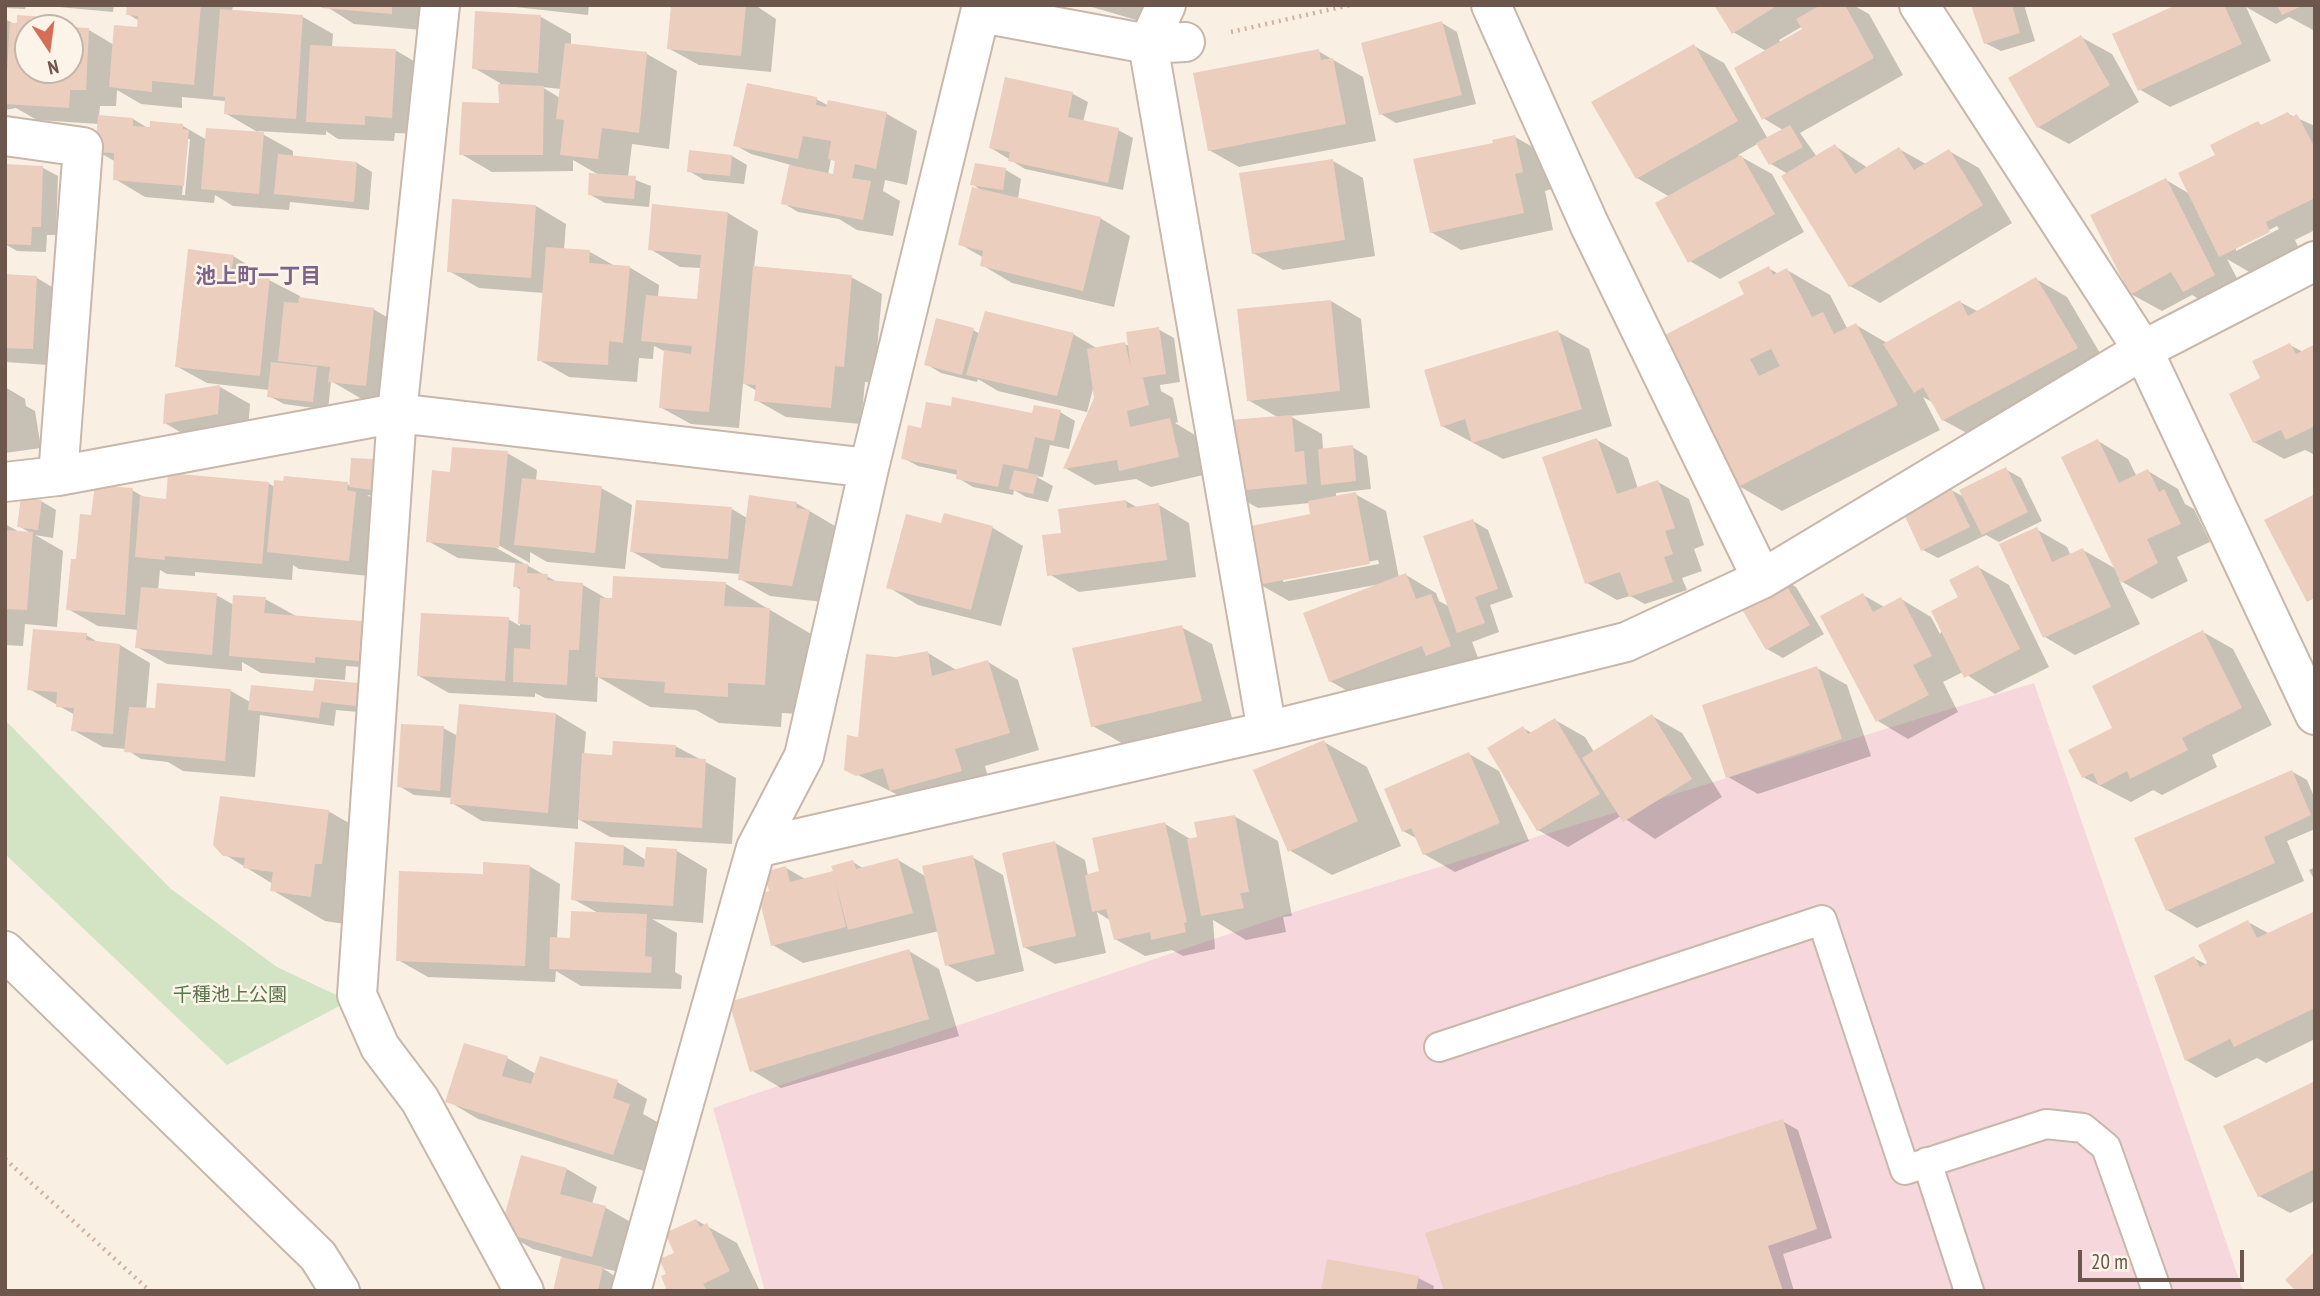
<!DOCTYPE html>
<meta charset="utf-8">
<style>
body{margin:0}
#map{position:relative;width:2320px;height:1296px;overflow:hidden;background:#f9f0e3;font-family:"PT Sans Narrow",sans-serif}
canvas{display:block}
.frame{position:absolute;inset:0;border:7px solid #6d574c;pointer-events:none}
.north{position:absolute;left:14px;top:14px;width:70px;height:70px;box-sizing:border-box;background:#fcf4e8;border:2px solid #c3b5aa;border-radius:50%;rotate:167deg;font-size:19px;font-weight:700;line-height:28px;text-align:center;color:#6d574c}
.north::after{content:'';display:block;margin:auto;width:24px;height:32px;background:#d56e56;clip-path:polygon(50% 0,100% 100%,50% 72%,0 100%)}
.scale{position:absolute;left:2078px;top:1250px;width:166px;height:32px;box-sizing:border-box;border:4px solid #6d574c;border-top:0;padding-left:9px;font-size:21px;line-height:24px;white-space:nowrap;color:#6d574c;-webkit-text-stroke:5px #fcf4e8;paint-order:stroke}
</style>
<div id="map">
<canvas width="2320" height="1296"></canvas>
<div class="frame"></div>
<div class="north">N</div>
<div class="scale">20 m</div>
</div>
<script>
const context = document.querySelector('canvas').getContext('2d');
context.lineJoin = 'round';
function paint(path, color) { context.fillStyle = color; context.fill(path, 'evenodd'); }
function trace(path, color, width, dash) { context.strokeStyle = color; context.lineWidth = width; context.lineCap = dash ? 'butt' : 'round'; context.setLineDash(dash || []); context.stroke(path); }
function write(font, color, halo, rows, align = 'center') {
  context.font = font + ' "PT Sans Narrow","Noto Sans JP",sans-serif'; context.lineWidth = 5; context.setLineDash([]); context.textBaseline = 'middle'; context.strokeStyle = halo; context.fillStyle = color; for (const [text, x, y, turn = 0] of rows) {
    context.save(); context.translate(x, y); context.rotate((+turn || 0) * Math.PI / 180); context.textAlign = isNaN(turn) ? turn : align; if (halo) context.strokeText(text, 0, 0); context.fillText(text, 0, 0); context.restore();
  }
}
paint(new Path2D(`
 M2034,683L2243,1291H765L713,1108L1297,911Z`), '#f6d7dc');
paint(new Path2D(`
 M5,720L171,889L277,967L349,1001L227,1065L5,854Z`), '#d2e4c3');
paint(new Path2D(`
 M5,5H26L25,9L5,8Z
 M37,5H114L113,12Z
 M129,5H233L232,11L303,17L333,34L332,47L395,50L426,68L422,134L395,133L394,141L338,139L326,131V135L257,131L293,151V158L357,163L372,172L369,210L290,202L289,210L233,206L215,195L214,203L145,197L115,179L116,162L97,151L99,124L37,120L16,108L5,110V19L18,26L47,19L63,28H28V70H70V29L89,30L114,45L139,29V21L128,14ZM117,90L141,104L182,108V97L225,101V113L261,134L207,140L183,126L151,130L133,119L99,116L100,106H116ZM187,139H190L185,195H182Z
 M324,5H424L422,30L354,24Z
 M497,5H589L588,15Z
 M673,5H755L776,19L771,72L699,65L668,48Z
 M1085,5H1155L1150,24Z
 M1716,5H1853L1869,14L1903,75L1800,133L1817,157L1835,146L1868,168L1899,149L1926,164L1949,151L1979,168L2012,223L1880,303L1850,286L1788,174L1771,164L1759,143L1738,155L1772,174L1804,232L1720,279L1690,261L1670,197L1637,178L1694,46L1724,63L1768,139L1783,130L1763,118L1766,51L1733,32ZM1803,26L1805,30L1781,43L1779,40Z
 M1973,5H2024L2035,41L2001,51L1985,43Z
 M2180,5H2315V31L2289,17L2276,24L2246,7L2271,61L2170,107L2139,89Z
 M477,13L541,17L571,34V45L647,54L677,71L669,149L632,144L628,177L651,186L649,207L605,203L589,194L599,175L573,160V171L492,172L461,154L501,105L500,83L474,68ZM542,87L561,89L560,98Z
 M1442,23L1457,32L1476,104L1396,123L1381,114Z
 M2081,37L2112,54L2139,102L2069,144L2038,127Z
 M1318,51L1363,77L1376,141L1239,167L1209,150Z
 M1006,79L1073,94L1088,102L1083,122L1118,130L1133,138L1123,190L1025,169L991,148Z
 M816,99L829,106V102L887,114L917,131L907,185L885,180L883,191L900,201L893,236L857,230L839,219L798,212L783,203L791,165L751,154L735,145ZM831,159L837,162L834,176L828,175Z
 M2288,114L2315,126V230L2295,240L2299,249L2251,273L2227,259L2244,292L2214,308L2192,295L2162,311L2131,294L2166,180L2190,194L2217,156L2258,123L2263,126ZM2277,226L2279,229L2236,251V247Z
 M1515,137L1545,154L1552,189L1545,191L1553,230L1461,250L1431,232L1495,144Z
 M732,156L747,165L744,184L704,180L689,171Z
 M1333,161L1363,178L1375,256L1283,270L1253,253Z
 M5,166L43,168L58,176L56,235H47L46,252L17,251L5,244Z
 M1006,170L1021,179L1018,199L1100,218L1130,236L1114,307L1012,283L982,265L984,258L960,244L981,190L972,184Z
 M536,206L566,224L564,250L590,252L615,266L629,267L659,285L658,298L698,301L701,268L680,267L650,249L728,213L758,231L754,268L851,277L882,294L874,383L865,382L861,424L786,417L756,400L757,391L743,383L739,428L691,424L660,407L666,352L654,346L653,359L639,358L637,382L569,377L539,360L544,293L479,288L449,271Z
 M233,256L263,274V277L300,296V299L373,309L404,327L396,402L360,398L331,381L328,410L284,404L269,396V390L207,383L176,366Z
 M1768,268L1779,274L1787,270L1830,295L1847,328L1856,325L1887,343L1960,302L1979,312L2036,279L2067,297L2107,365L1974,437L1943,420L1934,403L1923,397L1940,430L1782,511L1739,486L1746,295Z
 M5,276L37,278L67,296L63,366L5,362Z
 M1331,301L1361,319L1370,408L1290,416L1322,434L1323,450L1352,447L1367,456L1371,489L1336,493V497L1355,494L1386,511L1399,578L1406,575L1436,593L1439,601L1450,607L1473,521L1488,530L1513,597L1490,605L1499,632L1472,642L1480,663L1458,672L1446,665L1360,698L1330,681L1375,585L1289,601L1259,584L1312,515L1310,503L1258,508L1227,491L1279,418L1248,400ZM1378,560L1379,564L1283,582V578Z
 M1158,329L1174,338L1180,382L1160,385L1161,391L1173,398L1178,422L1175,423L1200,438L1208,474L1151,487L1136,479L1095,485L1065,468L1096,398L1094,385L1087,412L998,391L978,379L977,382L941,373L926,364L973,330L980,334H1073L1098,349L1124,344L1130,346Z
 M1558,332L1589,349L1612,426L1503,459L1442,426Z
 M2290,345L2303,352L2315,346V455L2305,450L2284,459L2254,442L2263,379Z
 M5,387L25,399L26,406L35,411L41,448L5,453Z
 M220,387L250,404L248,430L195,441L165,423Z
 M1060,412L1075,421L1069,449L1050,445L1043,477L1035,476L1053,486L1048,502L1026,497L1014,490L1013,495L973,487L958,478V475L918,466L903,458L922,430Z
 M1597,440L1628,458L1638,489L1658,482L1689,499L1704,545L1694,549L1702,571L1682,578L1687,590L1645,604L1630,596L1617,600L1587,583Z
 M2098,441L2128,459L2137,477L2148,471L2178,489L2185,504L2194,509L2210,542L2177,557L2188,581L2152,599L2119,580L2140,624L2075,655L2045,637L2036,529L2067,547L2071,556L2083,550L2116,569Z
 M507,453L537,470L536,481L601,488L632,505L625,569L547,562L530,552V563L493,542L491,545L559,583L583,585L609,600L726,584L823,641L818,715L782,713L781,727L719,723L696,710L650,707L598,677L597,702L545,698L535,693V697L449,693L419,676L508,619L520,626L521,590L515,586L516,563L458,558L428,541L452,474Z
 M374,461L389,470L387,497L367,495L377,501L379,577L299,569L293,565L292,580L195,572V576L167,574L160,570L158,590L216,595L234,605L265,599L296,616L362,623L377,631L374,668L346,666L345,680L261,673L242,662V671L167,664L137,647L139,630L98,626L68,609L78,561L93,517L132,490L147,499L168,500L268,483L275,487L347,484L351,486Z
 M2005,469L2021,478L2042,521L1999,542L1986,535L1938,558L1923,550L1951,490L1966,498Z
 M41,501L56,510L53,538L35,535L63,551L57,627L25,624L23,646L5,645V524L21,533L32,534L19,526Z
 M1126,501L1138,508L1159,505L1189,523L1196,577L1079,592L1049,574L1063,534Z
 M796,503L840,529L823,602L770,596L740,579V574L662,568L631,551L732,509L747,518Z
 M945,515L993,528L1023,546L1001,626L918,605L888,587L942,525Z
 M1978,567L2009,585L2049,667L1995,694L1963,672L1943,682L1958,712L1908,739L1878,721L1863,595L1886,608L1901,599L1931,617L1940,634Z
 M1781,578L1796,587L1824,634L1783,658L1767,649Z
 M1181,627L1212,644L1232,718L1123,744L1093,726Z
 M2203,632L2233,649L2272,725L2212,755L2217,767L2162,795L2153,790L2131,802L2083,777L2115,728Z
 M86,635L101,644L120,645L150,663L146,710H157L231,691L250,702L358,685L373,694L370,713L336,710L334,726L260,715L255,777L183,771L168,762L141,759L126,749L103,747L73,730L75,715L29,689Z
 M928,653L958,671L988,662L1018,680L1039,750L985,766L991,788L922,807L846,769L896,659Z
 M1817,668L1847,685L1871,756L1758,794L1728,777Z
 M556,714L586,732L584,755L614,757L675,746L736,778L732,844L610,837L578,819V829L482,821L452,803V798L414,795L399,786L443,728L458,736Z
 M1652,716L1682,733L1722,797L1655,839L1621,816L1568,847L1538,830L1523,728L1532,733L1555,720L1585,737L1594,752Z
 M1324,742L1367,767L1401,846L1332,875L1289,850Z
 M1469,754L1499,771L1529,841L1455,872L1424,854L1418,839L1403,831Z
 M2291,771L2307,780L2315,799V829L2287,841L2304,881L2197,928L2167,910Z
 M328,811L382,842L364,927L325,921L272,890L273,884L224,854Z
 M1234,816L1278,841L1292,916L1283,917L1286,932L1246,940L1213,920L1215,949L1183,956L1172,950L1145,956L1115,939L1111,921L1097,912L1106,953L1055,964L1024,947L1055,843L1085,860L1088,876L1101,873L1165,824L1192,840Z
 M624,846L646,860L677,851L707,869L703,923L652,919L677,933L675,972L682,976L681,989L581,986L556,971L555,982L428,977L398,960L485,876L529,866L560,884L557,939L572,940L600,914L573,899Z
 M972,857L1003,875L1024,971L977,982L947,965L939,931L803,963L773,945L771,892L786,868L807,880L835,873L853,862L864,869L898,860L927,877Z
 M2315,867V881L2309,870Z
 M2315,913V1039L2266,1063L2257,1058L2216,1078L2186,1060L2194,958L2207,965L2248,922L2270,934Z
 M909,951L939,969L959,1036L781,1088L751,1070Z
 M507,1058L536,1074L617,1082L647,1099L643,1114L659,1123L644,1171L478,1119L448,1101Z
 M2315,1083V1201L2290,1213L2259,1196Z
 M1782,1121L1798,1130L1832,1238L1783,1254L1794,1291H1446Z
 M567,1169L597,1187L592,1204L606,1208L636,1225L623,1273L602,1268L618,1278L615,1291H555L563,1257L533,1249L502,1231Z
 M696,1220L737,1243L759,1289L664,1291L669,1289V1275L676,1254Z
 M1418,1278L1434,1286L1433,1291H1323Z`), '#0003');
paint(new Path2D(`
 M127,5H201L194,85L152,81V92L109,87L114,25L137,27L138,16L126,15Z
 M322,5H392V14L322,8Z
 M671,5H746L741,56L667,49Z
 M1714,5H1778L1732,34Z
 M1821,5H1845L1874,58L1762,120L1734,68L1802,29L1796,19Z
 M1971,5H2012L2020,33L1984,44Z
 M2176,5H2224L2242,44L2138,91L2112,34Z
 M2277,5H2304L2282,15Z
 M220,9L303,15L296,119L224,114L225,97L213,96Z
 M475,11L541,15L538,73L472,69Z
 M17,15L48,17V28H28V70H70V27L89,28L86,90H70L69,108L5,104L10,23H17Z
 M1442,21L1462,95L1379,115L1361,43Z
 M2081,35L2110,85L2037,128L2008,78Z
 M565,43L647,52L639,133L602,128L598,159L560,155L564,120L556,119Z
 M1694,44L1738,121L1636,179L1591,102Z
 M310,45L396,49L392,118L365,116V125L306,122Z
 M1319,49L1321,60L1333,58L1346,124L1208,151L1193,73Z
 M1005,77L1073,92L1068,117L1119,128L1108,183L1008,161L1010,152L989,148Z
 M747,83L817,97L816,105L826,107L828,100L887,112L876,169L855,164L852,178L871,181L863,220L781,204L789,165L833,174L835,161L828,159L831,141L803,136L798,159L733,146Z
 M498,84L544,86L543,155H459L462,102L499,103Z
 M2288,112L2291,117L2297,114L2315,148V198L2266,222L2270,232L2219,257L2178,173L2215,155L2210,145L2258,121L2261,125Z
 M98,115L133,118V126L150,127V121L183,124V129L189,130L184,186L113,180L114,153L95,152Z
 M1790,125L1803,147L1769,165L1756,143Z
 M206,128L264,132L259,194L201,189Z
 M1515,135L1523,172L1515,174L1524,213L1430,233L1413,159L1493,143L1492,140Z
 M1835,144L1855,174L1899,147L1914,170L1949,149L1983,205L1849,287L1781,176Z
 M689,150L732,155L730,176L687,172Z
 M278,154L357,162L354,202L274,194Z
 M1741,155L1775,214L1688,263L1655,203Z
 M1333,159L1345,240L1252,254L1239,173Z
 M975,163L1006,168L1003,190L970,185Z
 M5,164L43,166L41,227H32L31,245L5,244Z
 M589,173L636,176L634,199L588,195Z
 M2166,178L2215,275L2183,292L2171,272L2130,295L2090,215Z
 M972,187L1101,217L1083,291L980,266L983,251L958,245Z
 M452,199L536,205L531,278L447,272Z
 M652,204L728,212L709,412L659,408L664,350L691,354L692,346L641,341L646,295L697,299L701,255L648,250Z
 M546,247L590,250L589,263L630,266L623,343L609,341L608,365L537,361Z
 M188,249L234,255L231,272L270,276L260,376L175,367Z
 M753,266L852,275L844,367L835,366L831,408L754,401L756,385L743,384Z
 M1769,266L1773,275L1787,268L1812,317L1823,312L1834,334L1856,323L1898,405L1738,487L1661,337L1744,294L1738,282ZM1771,349L1780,366L1759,376L1750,359Z
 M5,274L37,276L33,349L5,348Z
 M2036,277L2078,348L1942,421L1923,387L1914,393L1883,344L1960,300L1968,316Z
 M299,297L374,308L366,386L328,382L330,367L278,361L284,302L298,303Z
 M1331,300L1340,391L1247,401L1237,309Z
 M985,311L1074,333L1057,396L966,375Z
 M936,318L974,328L962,375L924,365Z
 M1159,327L1166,374L1133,379L1143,378L1149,405L1127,411L1130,427L1170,418L1179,457L1119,471L1117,460L1063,469L1094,398L1087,349L1125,342L1131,369L1126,332Z
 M1558,330L1582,409L1472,443L1465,419L1441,427L1424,370Z
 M2290,343L2296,354L2315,344V426L2286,440L2281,430L2253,443L2229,394L2260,378L2252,361Z
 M271,362L317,367L313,402L267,397Z
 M220,385L218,414L163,424L165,394Z
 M952,397L1032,413L1034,405L1061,410L1054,441L1035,437L1028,469L1003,464L998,487L956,479L957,470L901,459L908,425L921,428L926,402L951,406Z
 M1292,415L1295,452L1304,451L1307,484L1226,492L1230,420Z
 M1597,438L1617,494L1658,480L1675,528L1665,531L1673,554L1664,557L1673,582L1629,597L1620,572L1585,584L1542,457Z
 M2098,439L2119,483L2148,469L2159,492L2164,489L2181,524L2147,539L2158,563L2121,583L2061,457Z
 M1353,445L1356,481L1321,485L1318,449Z
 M452,447L508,451L499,548L426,542L432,470L450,472Z
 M351,458L374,459L372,490L349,487Z
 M2006,467L2028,512L1982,535L1959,490Z
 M1014,470L1038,475L1033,494L1009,489Z
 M168,473L269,482L262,564L165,556V560L135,557L140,496L166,499Z
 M284,476L348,482L347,490L356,492L349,561L267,552L274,480L283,481Z
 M522,478L602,486L595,553L514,545Z
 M95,485L133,488L125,615L66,610L71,559H76L80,514L91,515Z
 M1951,488L1970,527L1921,551L1903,512Z
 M1356,492L1370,564L1257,585L1246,527L1310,514L1308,501Z
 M2315,494V598L2307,602L2264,520Z
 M749,495L797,502L796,508L810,510L792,586L738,580Z
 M21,497L42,500L38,530L17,527Z
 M636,500L732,507L728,559L630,552Z
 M1126,500L1127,508L1159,503L1167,560L1047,576L1042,535L1061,533L1058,509Z
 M944,513L993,526L971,610L886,588L906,514L941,523Z
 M1473,519L1498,589L1475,597L1485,623L1457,633L1423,536Z
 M2037,527L2052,562L2083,548L2111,607L2043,638L1999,544Z
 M5,530L33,532L27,610L5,609Z
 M515,563L528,564L527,573L548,574L547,580L583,583L579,650H569L567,685L513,682L514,648L530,649L531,625L518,624L520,587H513Z
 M1978,565L2020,649L1964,678L1931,611L1958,597L1949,580Z
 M1406,573L1416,599L1431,594L1451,646L1426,656L1422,646L1329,682L1303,613Z
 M613,576L726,582L724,606L770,608L765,685L728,683V697L664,693L665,682L595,677L600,598H612Z
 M1781,576L1810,625L1766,650L1737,601Z
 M141,587L217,593L212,655L135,648Z
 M1863,593L1873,612L1901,597L1932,656L1913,665L1929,695L1876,722L1820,616Z
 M233,595L266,597L264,613L362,621L359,661L315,657V663L229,656Z
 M421,613L509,617L505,681L417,676Z
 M1182,625L1202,701L1091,727L1072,648Z
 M33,629L87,633L86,640L120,644L113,734L71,731L74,708L56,707L57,692L27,690Z
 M2203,630L2242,708L2182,738L2188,750L2130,779L2127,771L2099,786L2093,773L2082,778L2068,750L2112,728L2092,686Z
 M928,651L932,676L988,660L1010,733L955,749L962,771L890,791L883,768L856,776L844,770L847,735L858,737L866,654L896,657Z
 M1817,666L1842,739L1726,778L1702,705Z
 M315,679L358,683L356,706L321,702L319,718L248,710L251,685L313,691Z
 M157,683L231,689L225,761L124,752L129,707L155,708Z
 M459,704L556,713L548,813L450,804Z
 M1652,714L1692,779L1623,822L1582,758Z
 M1555,718L1600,794L1537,831L1487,748L1523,726L1528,734Z
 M401,724L444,726L440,791L397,787Z
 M1324,740L1358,821L1288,852L1253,770Z
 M613,741L676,745L675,757L706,759L702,828L578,820L582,753L612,755Z
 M1469,752L1500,823L1423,855L1411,828L1402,832L1384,789Z
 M2292,770L2311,815L2264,837L2275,863L2166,911L2134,838Z
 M220,796L329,810L322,864H315L311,897L270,891L273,872L243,868L245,858L223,856L213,845Z
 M1235,815L1249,892L1240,893L1244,908L1201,916L1187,839L1197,837L1194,822Z
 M1165,822L1187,922L1184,923L1186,932L1151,940L1150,932L1114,940L1106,909L1092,912L1085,875L1099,871L1092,838Z
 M1055,841L1076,936L1023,948L1002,853Z
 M575,842L624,845L623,865L644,867L646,847L677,849L673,906L571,900Z
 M973,855L995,954L945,966L922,866Z
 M898,858L913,913L848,930L834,877L846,927L771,946L758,894L769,891L764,872L786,866L790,882L833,871L831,866L853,860L856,869Z
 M483,862L530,865L525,966L396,961L399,871L483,874Z
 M571,911L647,914L645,956L652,957L651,973L549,969L550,937L570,938Z
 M2315,911V1008L2234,1047L2230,1039L2185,1061L2154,976L2194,956L2200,967L2207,963L2198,945L2248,920L2257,938Z
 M909,949L929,1019L750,1072L729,1002Z
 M464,1043L508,1056L502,1076L531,1084L540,1056L618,1080L613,1098L630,1104L613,1155L445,1102Z
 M2315,1081V1169L2258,1197L2223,1126Z
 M1783,1119L1817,1229L1768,1246L1783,1291H1444L1425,1233Z
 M521,1155L567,1168L560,1194L606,1206L592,1257L500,1232Z
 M696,1219L700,1227L707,1223L730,1271L703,1284L706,1289L702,1291H661L666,1288L661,1276L666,1274L659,1259L674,1253L665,1233Z
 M2315,1251V1291H2296L2285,1280Z
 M561,1257L603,1267L598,1291H553Z
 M1327,1259L1419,1276L1416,1291H1321Z`), '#ebcebe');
const service = new Path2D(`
 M1439,1047L1822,920L1905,1170L2046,1124L2083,1128L2106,1147L2157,1291
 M1927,1162L1969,1291`);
const minor = new Path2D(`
 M1166,5L1148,44L1267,731
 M1491,5L1590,226L1762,579
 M1919,5L2143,350L2315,261
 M982,13L1148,44L1185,42
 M5,136L83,147L58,476L397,413L440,5
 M5,482L58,476
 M756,848L1267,731L1626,642L1762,579L2143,350L2315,715
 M524,1291L420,1100L380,1047L357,995L397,413L869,468
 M631,1291L756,848L804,756L869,468L982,5`);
const tertiary = new Path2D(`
 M5,951L318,1256L340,1291`);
trace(service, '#c8b7ab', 32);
trace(minor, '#c8b7ab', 42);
trace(tertiary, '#c8b7ab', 42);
trace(new Path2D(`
 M1231,32L1350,5
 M5,1159L150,1291`), '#cfb2a2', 4.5, [2, 5]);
trace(service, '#fff', 28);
trace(minor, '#fff', 38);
trace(tertiary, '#fff', 38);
write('19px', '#587849', '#fcf4e8', [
 ["千種池上公園",230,996]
]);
write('bold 21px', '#7c648a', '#fcf4e8', [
 ["池上町一丁目",258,277]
]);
</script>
